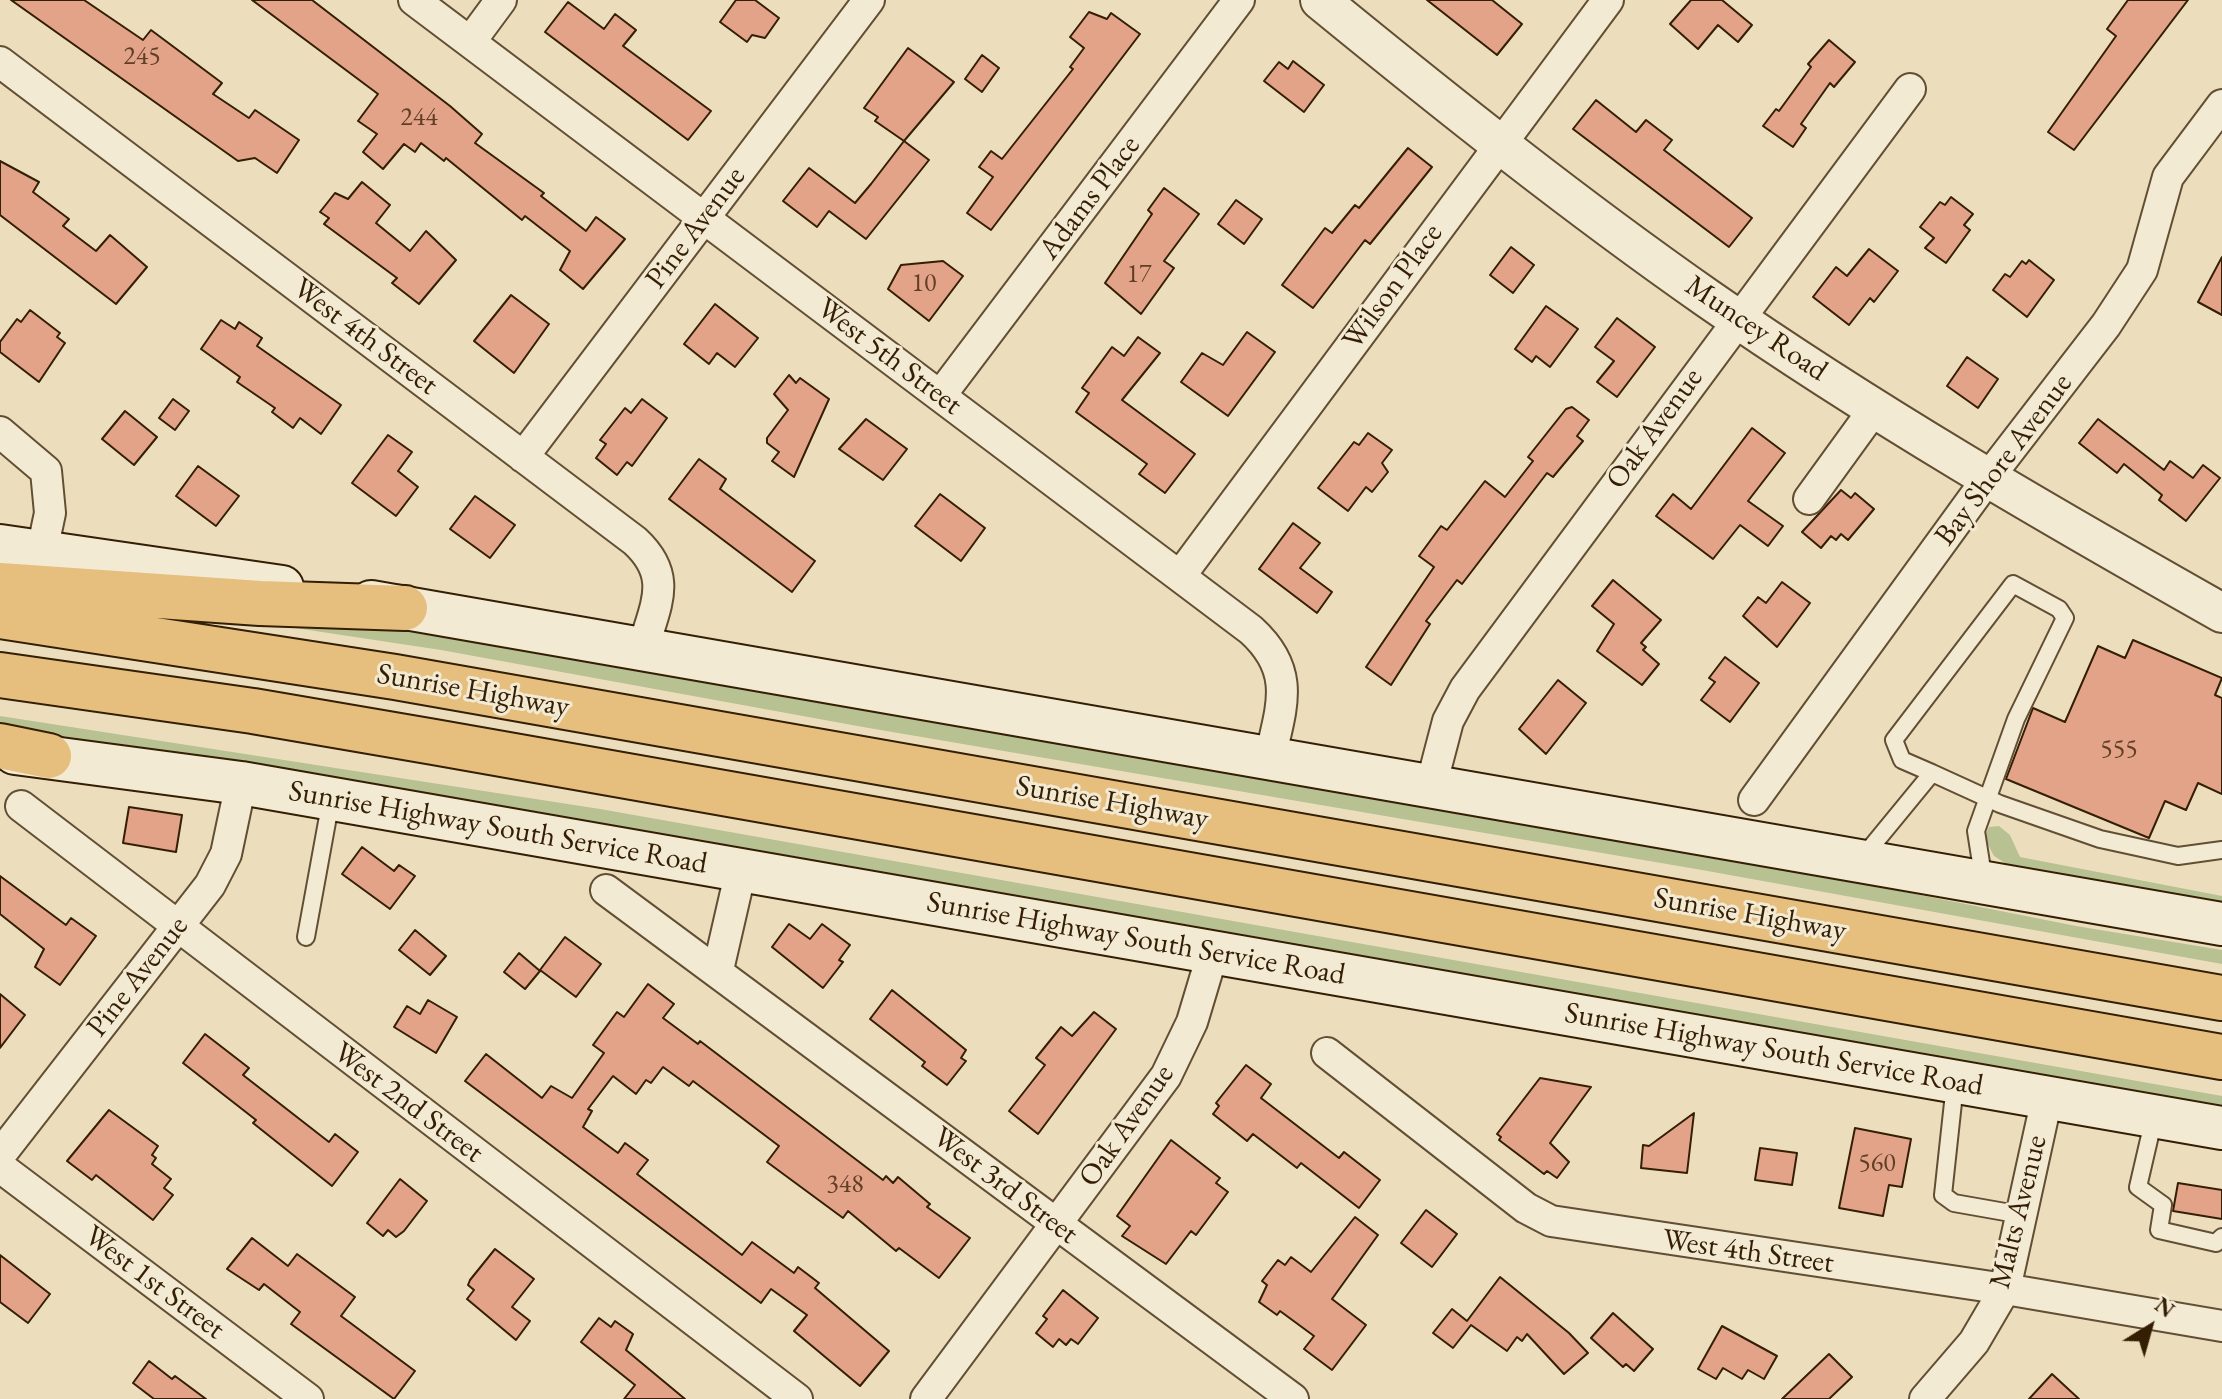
<!DOCTYPE html>
<style>
body{margin:0}
#map{position:relative;width:2222px;height:1399px;overflow:hidden;background:#ecdebd;font-family:"EB Garamond",serif}
canvas{display:block}
.north{position:absolute;left:2110px;top:1287px;width:80px;height:80px;-webkit-text-stroke:6px #f3ead4;paint-order:stroke;rotate:37deg;font-size:22px;font-weight:700;line-height:32px;text-align:center;color:#341e04}
.north::after{content:'';display:block;margin:auto;width:28px;height:36px;background:#341e04;clip-path:polygon(50% 0,100% 100%,50% 72%,0 100%)}
</style>
<div id="map">
<canvas width="2222" height="1399"></canvas>
<div class="north">N</div>
</div>
<script>
const context = document.querySelector('canvas').getContext('2d');
context.lineJoin = 'round';
function paint(path, color) { context.fillStyle = color; context.fill(path, 'evenodd'); }
function trace(path, color, width, dash) { context.strokeStyle = color; context.lineWidth = width; context.lineCap = dash ? 'butt' : 'round'; context.setLineDash(dash || []); context.stroke(path); }
function write(font, color, halo, rows, align = 'center') {
  context.font = font + ' "EB Garamond",serif'; context.lineWidth = 6; context.setLineDash([]); context.textBaseline = 'middle'; context.strokeStyle = halo; context.fillStyle = color; for (const [text, x, y, turn = 0] of rows) {
    context.save(); context.translate(x, y); context.rotate((+turn || 0) * Math.PI / 180); context.textAlign = isNaN(turn) ? turn : align; if (halo) context.strokeText(text, 0, 0); context.fillText(text, 0, 0); context.restore();
  }
}
paint(new Path2D(`
 M249,621L434,631L1265,779L1704,852L2076,926L2222,950V964L1702,870L863,727L441,650Z
 M0,716L600,809L2222,1096V1113L0,737Z
 M1999,826L2010,835L2020,857L2222,896V904L2011,867L1994,856L1984,837L1989,827Z`), '#b7c192');
const building = new Path2D(`
 M11,0H84L143,40L151,30L222,83L213,94L249,118L255,110L299,140L277,173L255,158L238,161Z
 M252,0H312L450,106L482,134L475,143L544,193L541,196L586,231L596,217L625,239L583,289L560,270L570,251L525,216L522,220L446,158L444,161L421,143L415,152L404,144L383,169L363,152L377,134L358,121L378,94Z
 M736,0H755L779,18L765,38L752,35L747,42L720,22Z
 M1427,0H1492L1522,24L1497,55Z
 M1691,0H1722L1752,25L1738,42L1718,25L1698,49L1670,24Z
 M2128,0H2188L2074,150L2048,132L2116,36L2107,29Z
 M568,2L604,29L615,14L636,30L623,46L711,111L688,140L545,32Z
 M1089,12L1107,19L1111,13L1140,34L991,230L967,213L993,177L979,167L991,151L1002,159L1073,69L1070,67L1084,48L1070,37Z
 M1829,40L1855,62L1834,87L1830,83L1801,124L1806,128L1793,147L1763,126L1776,109L1779,111L1811,67L1808,64Z
 M908,48L954,82L904,141L929,160L866,239L829,211L817,227L783,201L809,168L855,203L871,184L904,141L875,121L878,117L864,108Z
 M982,55L999,68L982,92L965,79Z
 M1293,61L1324,85L1304,112L1264,81L1279,62L1288,69Z
 M1596,100L1636,132L1646,120L1672,140L1664,150L1752,218L1729,247L1573,129Z
 M1408,148L1432,167L1370,244L1365,240L1313,308L1282,285L1325,228L1332,233L1355,205L1359,208Z
 M0,161L39,182L33,192L69,219L63,226L96,251L110,235L147,267L116,304L0,215Z
 M362,182L390,205L376,223L410,251L426,231L456,260L419,304L392,283L397,278L324,224L329,218L320,212L335,193L348,199Z
 M1164,188L1199,214L1164,261L1174,268L1141,314L1105,283L1152,214L1148,210Z
 M1951,197L1973,214L1964,225L1970,230L1946,263L1925,248L1934,238L1920,227L1940,202L1945,205Z
 M1236,200L1262,219L1244,244L1218,224Z
 M1511,247L1534,265L1513,293L1490,275Z
 M1869,249L1898,271L1874,302L1870,298L1849,325L1813,297L1836,267L1847,276Z
 M2222,257V315L2198,302Z
 M2029,260L2054,280L2027,317L1993,290L2005,274L2010,277L2022,261L2026,264Z
 M943,261L963,276L929,321L888,289L901,265Z
 M511,295L549,324L514,373L474,341Z
 M715,304L758,338L735,367L717,353L709,364L684,344Z
 M1546,306L1578,329L1550,367L1536,356L1532,362L1515,349Z
 M30,310L60,333L57,337L65,343L39,382L0,352V342L17,319L21,322Z
 M1617,318L1655,347L1617,397L1597,382L1614,361L1595,347Z
 M221,320L235,329L239,322L262,338L257,346L341,405L321,434L300,418L293,428L272,412L275,408L237,382L240,377L201,349Z
 M1247,332L1275,352L1228,416L1181,382L1202,353L1223,365Z
 M1138,337L1160,353L1122,400L1195,454L1165,493L1139,474L1147,464L1076,412L1089,393L1082,388L1112,347L1124,356Z
 M1967,357L1998,379L1978,408L1947,386Z
 M789,375L796,383L800,378L829,399L794,477L772,461L779,452L767,443V438L788,410L774,394Z
 M173,399L189,411L175,430L159,418Z
 M642,399L667,418L632,466L627,462L617,475L596,458L606,444L600,440L625,408L631,413Z
 M1572,407L1589,420L1577,436L1583,441L1553,477L1547,473L1462,584L1457,580L1426,621L1430,624L1391,685L1366,667L1434,567L1419,556L1441,526L1447,530L1485,481L1505,497L1533,461L1528,457L1566,409Z
 M125,411L157,437L134,465L102,439Z
 M866,419L907,449L883,480L839,449Z
 M2098,419L2164,470L2170,461L2193,478L2203,465L2220,478L2186,521L2159,500L2162,495L2124,464L2117,473L2079,443Z
 M1752,428L1785,453L1748,501L1783,526L1768,546L1740,525L1713,559L1656,516L1673,494L1691,509Z
 M1368,433L1392,450L1382,463L1388,472L1372,492L1366,487L1348,511L1318,488L1354,442L1359,445Z
 M388,435L412,452L398,471L418,487L396,516L352,483Z
 M699,459L726,479L720,489L815,561L792,592L669,499Z
 M198,466L239,496L216,526L176,496Z
 M1841,490L1851,498L1855,493L1874,509L1848,540L1841,534L1836,540L1831,536L1821,548L1802,532Z
 M940,494L985,528L961,561L915,526Z
 M475,496L515,525L490,558L450,529Z
 M1293,523L1320,543L1300,568L1332,592L1317,613L1259,569Z
 M1613,580L1661,620L1641,643L1646,647L1643,650L1659,664L1642,685L1597,651L1614,624L1592,606Z
 M1782,582L1810,603L1777,647L1743,616L1758,597L1766,603Z
 M2133,640L2222,678L2215,695L2222,698V794L2198,783L2186,810L2165,801L2149,838L2006,779L2033,708L2065,722L2098,646L2125,658Z
 M1725,657L1759,683L1730,722L1701,700L1715,682L1709,678Z
 M1558,680L1586,703L1546,754L1519,729Z
 M129,807L182,815L176,852L123,843Z
 M362,847L394,871L399,865L415,876L390,909L342,874Z
 M0,876L66,925L71,918L96,936L60,985L35,967L44,949L0,914Z
 M789,924L810,939L822,924L850,945L839,960L843,962L823,988L772,947Z
 M415,930L446,956L430,975L399,950Z
 M565,937L601,964L576,997L540,970Z
 M519,953L540,971L525,989L504,972Z
 M648,984L674,1004L663,1018L698,1044L700,1041L883,1180L886,1176L893,1183L898,1177L930,1204L927,1207L970,1238L939,1278L899,1248L896,1251L848,1211L843,1218L767,1162L779,1146L693,1081L689,1086L663,1067L651,1083L646,1080L636,1094L613,1076L588,1109L592,1111L583,1127L618,1153L625,1143L648,1160L637,1174L742,1255L752,1242L794,1273L798,1267L819,1283L815,1288L889,1351L860,1386L794,1331L807,1315L771,1289L761,1303L465,1081L486,1054L542,1098L551,1086L572,1098L604,1053L593,1045L617,1012L624,1017Z
 M892,990L966,1050L961,1058L966,1061L947,1085L922,1066L925,1062L870,1019Z
 M0,994L25,1015L0,1048Z
 M428,1000L457,1017L436,1053L394,1027L407,1006L420,1014Z
 M1094,1012L1116,1029L1038,1134L1009,1111L1045,1065L1036,1058L1061,1027L1072,1036Z
 M205,1034L249,1068L243,1075L329,1142L335,1134L358,1152L332,1186L253,1123L256,1120L183,1063Z
 M1246,1065L1271,1084L1261,1098L1339,1158L1344,1152L1380,1180L1359,1208L1301,1163L1297,1168L1253,1134L1247,1141L1213,1114L1219,1106L1216,1103Z
 M1540,1078L1591,1087L1550,1143L1569,1162L1557,1178L1547,1171L1544,1174L1499,1140L1501,1137L1497,1134Z
 M109,1110L158,1146L152,1155L156,1158L152,1164L171,1179L164,1188L173,1195L153,1220L96,1175L92,1180L67,1161Z
 M1694,1113L1687,1173L1641,1168L1643,1145L1649,1146Z
 M1855,1128L1911,1139L1902,1187L1889,1185L1883,1216L1839,1208Z
 M1171,1140L1220,1178L1216,1183L1228,1192L1196,1235L1191,1231L1166,1264L1122,1236L1130,1226L1117,1216Z
 M1760,1148L1797,1153L1792,1185L1755,1180Z
 M400,1179L427,1201L404,1231L396,1237L388,1230L383,1236L367,1223Z
 M2178,1183L2222,1190V1219L2173,1211Z
 M1426,1210L1457,1234L1432,1267L1401,1243Z
 M1355,1217L1378,1235L1332,1299L1366,1325L1332,1370L1304,1349L1314,1336L1280,1311L1277,1315L1259,1302L1267,1285L1262,1281L1278,1260L1285,1265L1291,1257L1311,1272Z
 M252,1238L288,1266L297,1254L355,1297L341,1316L415,1371L394,1399L291,1324L300,1312L264,1284L259,1290L227,1269Z
 M495,1249L534,1279L512,1307L530,1321L516,1340L467,1299L474,1290L468,1285L470,1280Z
 M0,1255L50,1294L28,1323L0,1302Z
 M1500,1277L1569,1333L1588,1353L1564,1374L1527,1334L1522,1341L1517,1337L1507,1351L1471,1325L1453,1348L1433,1333L1452,1309L1467,1321Z
 M1063,1290L1098,1318L1078,1344L1071,1339L1066,1345L1059,1339L1053,1347L1036,1333L1047,1319L1043,1316Z
 M1613,1313L1653,1349L1634,1371L1626,1364L1623,1367L1591,1338Z
 M599,1318L611,1327L615,1321L633,1334L626,1350L685,1399H624L635,1385L581,1342Z
 M1722,1326L1777,1356L1764,1379L1748,1370L1742,1379L1723,1368L1716,1379L1698,1369Z
 M1829,1354L1852,1377L1829,1399H1782Z
 M149,1361L172,1379L175,1376L206,1399H154L133,1383Z
 M2052,1374L2079,1399H2029Z`);
paint(building, '#e2a389');
trace(building, '#341e04', 2);
const service = new Path2D(`
 M1932,773L1902,760L1894,740L2013,584L2059,609L2065,618L2016,719L1976,831L1984,882
 M1863,857L1932,773L2000,804L2100,839L2178,856L2222,850
 M306,937L331,800
 M1955,1084L1943,1195L1954,1203L2022,1215
 M2154,1118L2138,1187L2163,1205L2159,1230L2216,1243L2222,1237`);
const minor = new Path2D(`
 M414,0L1251,630C1296,671 1282,705 1270,758
 M470,42L501,0
 M0,62L635,541C674,577 655,605 643,649
 M940,396L1239,0
 M0,432L46,471L50,513L42,551
 M523,457L869,0
 M1809,499L1875,408
 M1180,576L1608,0
 M1431,786L1448,721L1465,689L1910,89
 M1754,800L1988,478L2106,325L2142,270L2168,177L2222,105
 M21,806L797,1399
 M606,890L1293,1399
 M718,970L741,870
 M1327,1053L1526,1208L1551,1221L2005,1289L2222,1326
 M0,1155L210,885L226,854L241,783
 M0,1167L308,1399
 M926,1399L1166,1076L1192,1022L1213,952
 M1925,1399L1974,1342L2005,1289L2047,1098`);
const tertiary = new Path2D(`
 M1320,0C1446,103 1574,205 1707,298C1872,413 2047,514 2222,613`);
const secondary = new Path2D(`
 M0,546L282,587
 M371,602L2222,924
 M15,753L241,783L2222,1128`);
const motorway = new Path2D(`
 M0,585L260,603L405,608
 M0,616L395,677L2222,998
 M0,675L253,711L434,742L2222,1057
 M0,746L49,756`);
trace(service, '#624e32', 20);
trace(minor, '#624e32', 34);
trace(tertiary, '#624e32', 42);
trace(secondary, '#341e04', 46);
trace(motorway, '#341e04', 48);
trace(service, '#f3ead4', 16);
trace(minor, '#f3ead4', 30);
trace(tertiary, '#f3ead4', 38);
trace(secondary, '#f3ead4', 42);
trace(motorway, '#e6bf7e', 44);
write('26px', '#603f25', null, [
 ["245",142,57],
 ["244",419,118],
 ["17",1139,275],
 ["10",924,284],
 ["555",2119,750],
 ["560",1877,1164],
 ["348",845,1185]
]);
write('30px', '#341e04', '#f3ead4', [
 ["Adams Place",1090,198,-53],
 ["Pine Avenue",696,228,-53],
 ["Wilson Place",1393,287,-54],
 ["Muncey Road",1756,329,34],
 ["West 4th Street",365,337,37],
 ["West 5th Street",889,357,37],
 ["Oak Avenue",1655,429,-54],
 ["Bay Shore Avenue",2004,460,-53],
 ["Sunrise Highway",473,691,10],
 ["Sunrise Highway",1112,803,10],
 ["Sunrise Highway South Service Road",498,828,10],
 ["Sunrise Highway",1750,915,10],
 ["Sunrise Highway South Service Road",1136,939,10],
 ["Pine Avenue",138,977,-52],
 ["Sunrise Highway South Service Road",1774,1050,10],
 ["West 2nd Street",408,1103,37],
 ["Oak Avenue",1127,1126,-55],
 ["West 3rd Street",1005,1186,37],
 ["Malts Avenue",2019,1212,-76],
 ["West 4th Street",1748,1252,8],
 ["West 1st Street",154,1283,37]
]);
</script>
